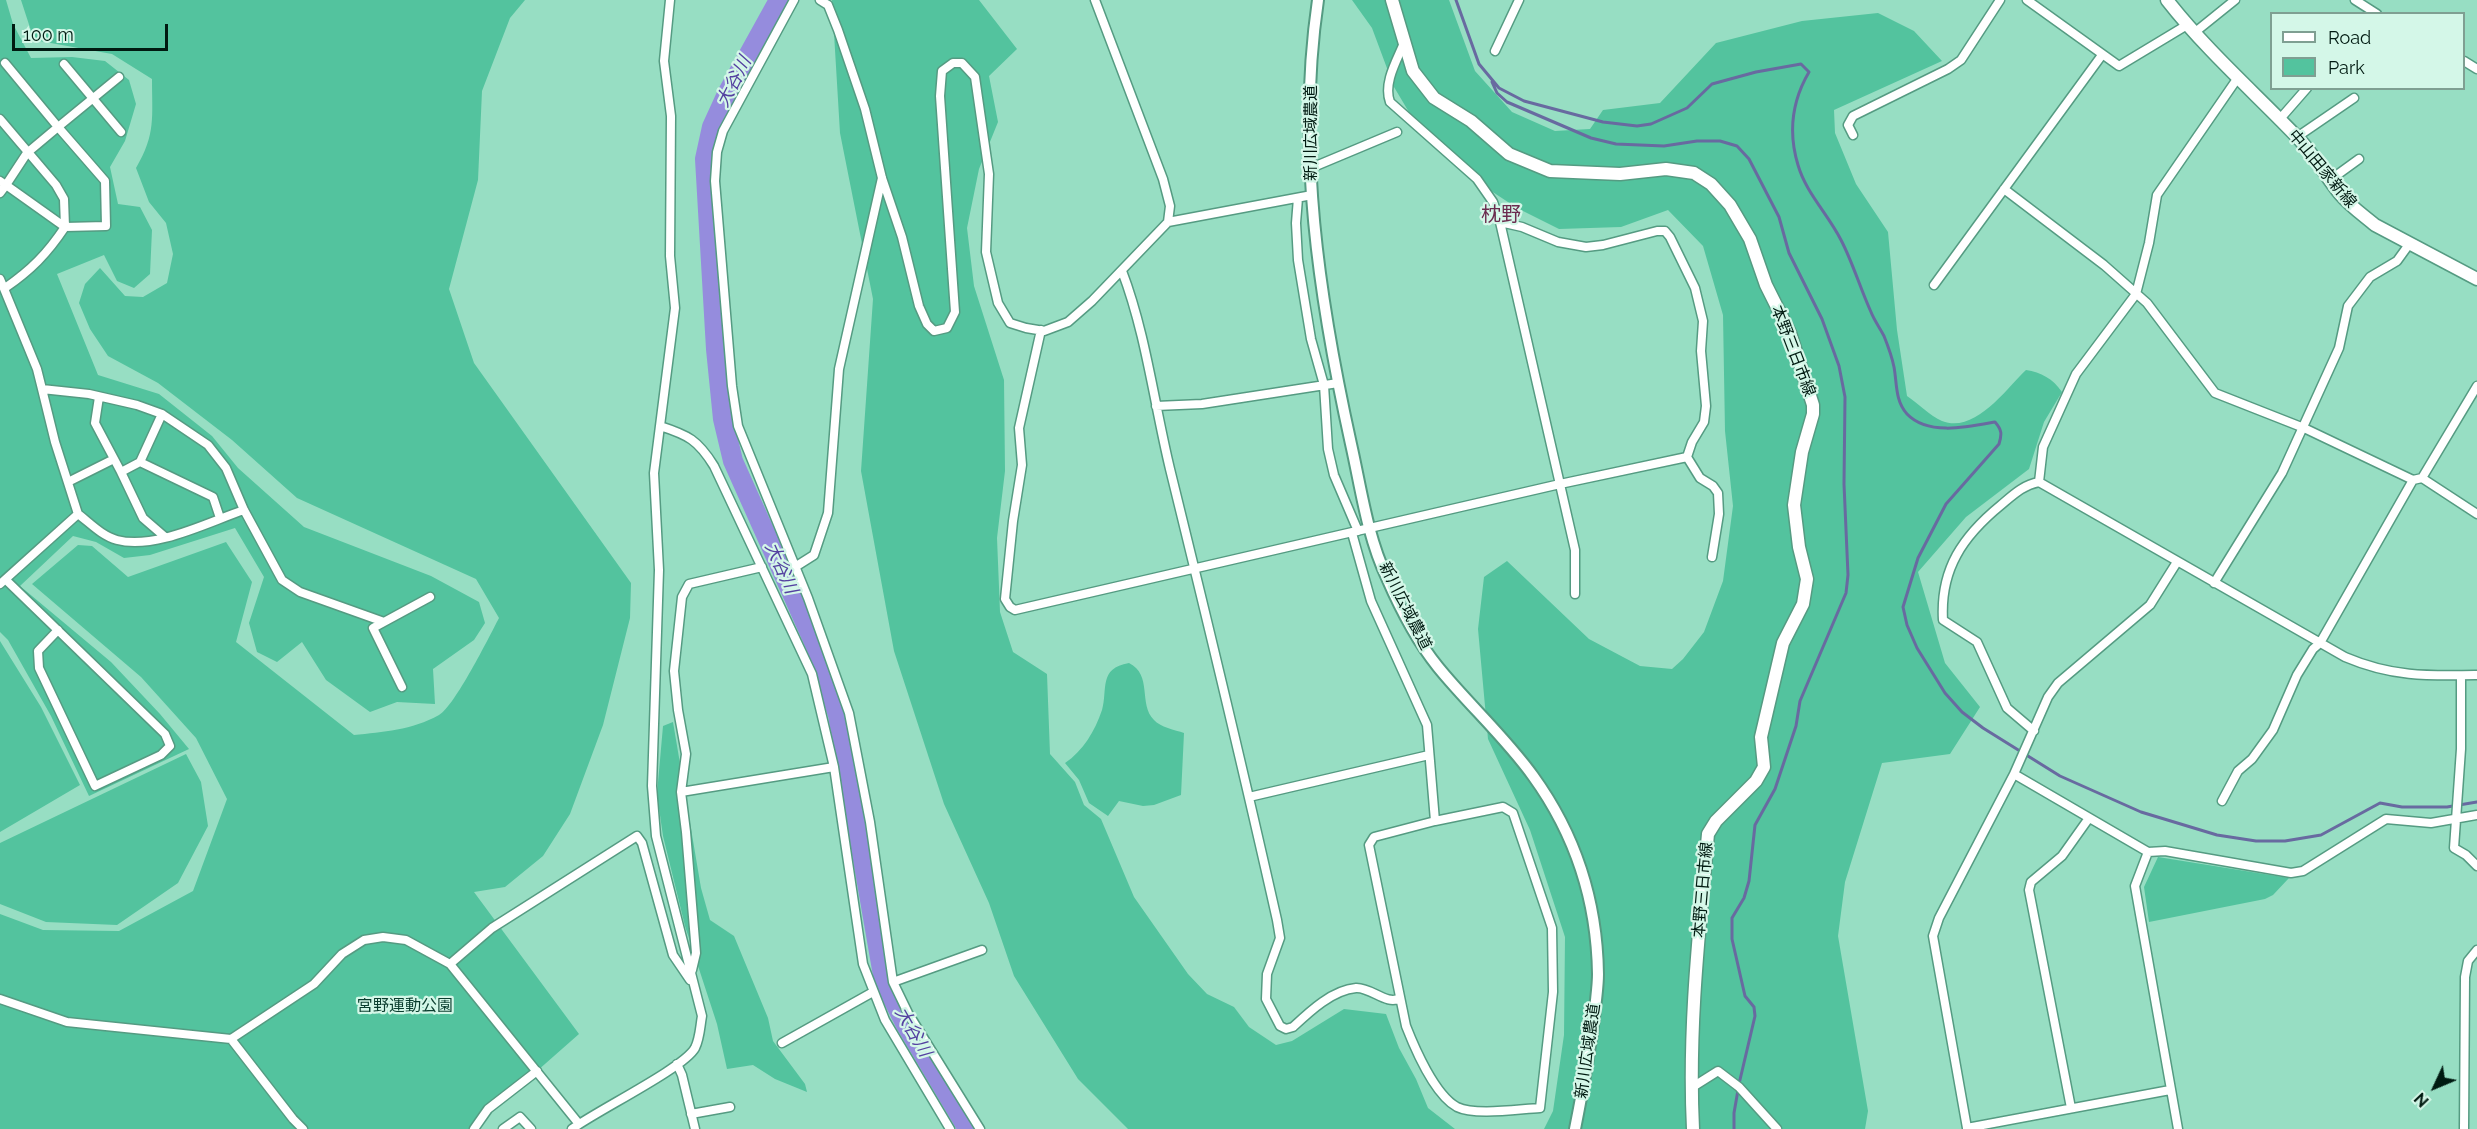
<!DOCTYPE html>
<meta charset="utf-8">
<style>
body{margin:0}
#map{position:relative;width:2477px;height:1129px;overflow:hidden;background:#97dec3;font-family:Raleway,sans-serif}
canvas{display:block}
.legend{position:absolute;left:2270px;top:12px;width:195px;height:78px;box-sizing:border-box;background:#d4f7e8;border:2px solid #7f9f92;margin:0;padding:8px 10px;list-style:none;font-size:18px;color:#001a11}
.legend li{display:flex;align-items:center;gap:12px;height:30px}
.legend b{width:30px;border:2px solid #7f9f92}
.north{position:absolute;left:2405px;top:1057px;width:60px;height:60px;-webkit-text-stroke:4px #d4f7e8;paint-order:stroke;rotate:226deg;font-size:16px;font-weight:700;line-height:24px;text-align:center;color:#001a11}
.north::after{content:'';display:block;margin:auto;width:21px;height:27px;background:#001a11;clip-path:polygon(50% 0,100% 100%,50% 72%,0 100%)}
.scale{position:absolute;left:12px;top:24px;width:156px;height:27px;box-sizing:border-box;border:3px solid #001a11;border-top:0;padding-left:8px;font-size:18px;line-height:21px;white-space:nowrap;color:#001a11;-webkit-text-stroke:4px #d4f7e8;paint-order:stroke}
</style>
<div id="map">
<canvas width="2477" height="1129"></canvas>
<ul class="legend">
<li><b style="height:8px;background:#fff"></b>Road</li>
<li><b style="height:16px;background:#53c39e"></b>Park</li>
</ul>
<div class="north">N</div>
<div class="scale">100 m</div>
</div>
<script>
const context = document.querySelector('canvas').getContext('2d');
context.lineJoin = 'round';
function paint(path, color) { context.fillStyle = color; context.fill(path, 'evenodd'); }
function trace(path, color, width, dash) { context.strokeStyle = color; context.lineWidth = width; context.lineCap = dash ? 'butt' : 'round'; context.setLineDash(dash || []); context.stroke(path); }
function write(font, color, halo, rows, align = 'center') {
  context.font = font + ' Raleway,"Noto Sans JP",sans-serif'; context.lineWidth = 4.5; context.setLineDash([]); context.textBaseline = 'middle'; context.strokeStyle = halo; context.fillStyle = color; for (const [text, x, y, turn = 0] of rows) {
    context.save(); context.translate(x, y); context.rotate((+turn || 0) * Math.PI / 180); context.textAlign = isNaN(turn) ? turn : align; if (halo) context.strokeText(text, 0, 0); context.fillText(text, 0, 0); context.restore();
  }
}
paint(new Path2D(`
 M0,0H6L13,24L31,58L72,57L105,61L129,80L136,104L125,141L110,167L118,204L140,207L152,230L150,274L134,288L117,281L104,255L57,274L98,375L159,394L212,436L238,468L304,527L431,576L479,602L485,623L474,640L433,669L435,704L397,702L370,712L326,680L302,642L277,662L257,652L249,623L264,577L235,528L150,555L124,558L96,542L73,536L20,586L111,662L160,714L189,749L89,796L51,716L8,640L0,632Z
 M21,0H525L510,18L482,91L478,180L449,289L474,363L631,583L630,618L603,725L570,814L543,856L505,887L474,892L579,1034L537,1071L488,1109L474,1129H0V914L43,930L119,931L193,891L227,799L196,738L141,677L32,584L78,545L92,546L128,577L226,542L252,582L236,642L354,735C383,732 412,730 439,715C455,706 489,637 499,618L476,579L297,498L232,440L158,383L108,356L90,329L79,303L85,284L100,268L125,296L143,297L167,283L173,254L166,223L149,202L136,168C156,134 152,117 152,79L112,54L34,40Z
 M832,0H979L1017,49L989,76L998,122L979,169L967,228L974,286L1004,380L1005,471L997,538L1000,612L1013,652L1047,674L1050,754L1075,782L1084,805L1101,819L1134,897L1188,974L1207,994L1234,1007L1249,1027L1276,1045L1292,1041L1344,1009L1386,1014L1399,1048L1416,1079L1428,1108L1455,1129H1128L1078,1079L1014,976L989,903L944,804L894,651L861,471L873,299L840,133Z
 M1352,0H1449L1475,71L1512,112L1555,131L1590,129L1603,110L1660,103L1716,43L1802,21L1878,13L1914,31L1942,61L1834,110L1835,133L1856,184L1888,232L1897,330L1907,396C1918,403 1930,416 1942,421C1975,434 2006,389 2026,370C2041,372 2053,379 2062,392L2044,422L2029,469L1966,517L1918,572L1945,663L1980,707L1950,754L1882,763L1845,882L1838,936L1868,1111L1865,1129H1544L1553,1111L1564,1035L1565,937L1530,830L1488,739L1478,629L1484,577L1507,561L1589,639L1640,666L1672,669L1683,659L1704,632L1723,581L1733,506L1725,431L1723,315L1703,246L1668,210L1621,227L1559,229L1517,208L1476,181L1416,124L1394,87L1372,28Z
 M0,641L41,707L80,785L0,832Z
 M1129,663C1153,675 1138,704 1154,720C1160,727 1175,730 1184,733L1181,795L1154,805L1143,806L1119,801L1108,816L1089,803L1079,780L1065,763C1083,751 1095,731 1102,710C1108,690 1098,668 1129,663Z
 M673,722L701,888L710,920L734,936L768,1018L773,1041L805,1084L807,1092L775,1079L753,1065L727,1069L717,1024L685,926L663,836L657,794L663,726Z
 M186,754L201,782L208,826L178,883L117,925L46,922L0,904V843Z
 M2158,857L2289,878L2273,895L2265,899L2149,922L2144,887Z`), '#53c39e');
trace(new Path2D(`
 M1456,0L1479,64L1499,88L1524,101L1603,122L1637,126L1651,124L1687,108L1712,84L1756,72L1801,64L1809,72C1792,101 1788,132 1798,165C1806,193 1828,214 1841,240C1853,263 1860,288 1871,312C1874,320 1880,328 1884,336C1888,346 1892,357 1894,367C1897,383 1895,401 1907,414C1928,436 1968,427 1995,422C2002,430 2002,434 1999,444L1946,504L1918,558L1903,607L1907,625L1917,648L1945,693L1962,712L1983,728L2060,776L2141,812L2217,835L2256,841H2285L2321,835L2380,803L2402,807H2447L2477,802
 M1492,82L1497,93L1507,102L1591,138L1616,144L1664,146L1697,141H1720L1737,146L1749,159L1779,217L1789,253L1822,319L1839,366L1845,397L1844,484L1848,575L1846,593L1800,701L1796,726L1775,789L1755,825L1749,881L1744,898L1732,918V939L1745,996L1754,1007L1755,1016L1739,1084
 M1734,1129V1113L1738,1090`), '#686aa0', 3);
trace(new Path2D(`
 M779,0L728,92L712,127L705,159L716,349L723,419L733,461L817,649L838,715L884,981L906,1025L968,1129`), '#958cdd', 20);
const minor = new Path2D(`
 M794,0L723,131L717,152L715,181L732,386L738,426L808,598L849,713L870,822L893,982L908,1013L980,1129
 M820,0L828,5L838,30L865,109L882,178L902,237L919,306L927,324L934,331L947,328L955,312L940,96L942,71L953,63H962L975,77L989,174L986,252L998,303L1010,323L1026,328L1044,331L1068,322L1092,301L1168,222L1170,206L1163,179L1095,0
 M2027,0L2119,66L2187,25
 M2355,0L2377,14
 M2194,33L2235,0
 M1404,43C1397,60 1383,83 1390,102L1477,179L1493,202L1500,222L1575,550V594
 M1495,51L1519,0
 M2464,61L2477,69
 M5,63L58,127L119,77
 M64,64L121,132
 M0,119L56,185L64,199L65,227L106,226L105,181L58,127L27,153L6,185L0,181
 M2279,120L2307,88
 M1853,135L1848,125L1853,116L1948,69L1961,60L2000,0
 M2297,137L2354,98
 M1311,168L1397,132
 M2330,180L2359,159
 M2004,189L2104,265L2147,303L2215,393L2304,428L2413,480L2422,478L2477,514
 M0,193L6,185L65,227C47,254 31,270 5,288
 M1298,198L1296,223L1298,260L1311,339L1324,385L1328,449L1334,475L1358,531
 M1168,222L1312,195
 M1122,271C1146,334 1154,403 1170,469C1207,619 1243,769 1277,920L1280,938L1267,974L1266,999L1280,1026L1286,1029L1293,1027C1309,1012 1332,990 1356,988C1371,987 1387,1006 1400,998
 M0,279L37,369L42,389L89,394L137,405L162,414L208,445L226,468L244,510L282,580L300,592L384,622L430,597
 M1934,285L2102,55
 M1041,330L1019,428L1022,465L1013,521L1005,599L1010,607L1015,610L1560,484L1687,457L1692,442L1704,422L1706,406L1701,351L1703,321L1695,288L1670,237L1665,231H1657L1603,245L1586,247L1558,242L1522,227L1500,222
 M99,397L95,423L121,472L140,462L213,497L220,518
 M1156,406L1202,404L1338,383
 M660,426C688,435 698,440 714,466L812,674L834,767L863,964L885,1020L950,1129
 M1687,457L1700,478L1713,486L1718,493L1719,514L1712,557
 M140,462L162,414
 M121,472L143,518L165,537
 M2422,478L2477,386
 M68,482L114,459
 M2039,482L2043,447L2076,374L2136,294L2149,243L2157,195L2237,79
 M78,514C90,523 102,536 117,540C155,550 208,522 244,510
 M1352,533L1371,601L1427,725L1435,821L1503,807L1513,813L1552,928L1553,992L1540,1108C1519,1109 1475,1116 1457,1107C1435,1095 1415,1049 1406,1026L1369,845L1374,837L1435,821
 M795,567L814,555L828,513L839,369L882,178
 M6,580L165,734L170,746L161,755L95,786L39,668L38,651L58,630
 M2214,583L2282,473L2339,348L2348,306L2370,277L2397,261L2410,243
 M0,584L78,514L55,442L42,389
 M384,622L373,628L402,687
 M2461,676V749L2454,848L2466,855L2477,866
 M2034,731L2007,708L1977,642L1943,620C1940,569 1963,536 2001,505C2013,495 2023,485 2039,482L2345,657C2392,677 2427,676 2477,675
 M2014,774L2148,852L2165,851L2291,873L2303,871L2386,819L2431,823L2477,815
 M681,792L834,767
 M1249,797L1429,755
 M2222,801L2238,771L2252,759L2273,730L2297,675L2313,649L2320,643L2413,480
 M2148,852L2135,886L2178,1129
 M450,964L492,928L637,836L642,843L673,955L690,980
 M692,970L696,953L686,832L681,792L686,754L678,710L674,671L682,597L689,584L762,567
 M893,982L982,950
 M0,999L67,1022L231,1039L314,984L342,954L364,940L383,937L406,940L450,964L579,1124
 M231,1039L293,1119L303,1129
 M782,1043L873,992
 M677,1064L682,1075L695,1129
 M1691,1088L1718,1071L1739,1087L1777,1129
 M2170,1090L1967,1128L1933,936L1939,918L2014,774L2048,697L2058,683L2150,605L2177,562
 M2071,1108L2029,890L2031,882L2062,856L2089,818
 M691,1114L730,1107
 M474,1129L488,1109L537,1071
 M503,1129L520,1117L531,1129
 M572,1129C596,1111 684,1068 695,1048C700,1038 700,1027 702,1016L656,836L652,786L659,570L654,473L675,308L670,256L671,116L664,61L670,0
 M2464,1129L2465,977L2468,961L2477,950`);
const tertiary = new Path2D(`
 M1318,0C1296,148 1319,299 1351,444C1361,488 1367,536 1387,578C1400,608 1417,641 1438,667C1468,704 1505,737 1533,776C1575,834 1597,902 1598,974C1598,986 1596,998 1595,1010C1590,1050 1583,1089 1575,1129`);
const secondary = new Path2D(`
 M1392,0L1413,71L1434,98L1471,121L1509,154L1550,171L1620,174L1666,169L1694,173L1711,184L1730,205L1750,239L1766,285L1790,333L1813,405V414L1802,452L1794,505L1799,547L1807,579L1803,604L1783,643L1761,737L1764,767L1756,781L1716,821L1708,834C1699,932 1688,1030 1693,1129
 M2167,0C2207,51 2255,93 2299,139C2315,156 2326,177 2340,194C2350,206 2363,215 2375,225L2477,279`);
trace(minor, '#559b82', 11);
trace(tertiary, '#559b82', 14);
trace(secondary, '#559b82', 15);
trace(minor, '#fff', 8);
trace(tertiary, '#fff', 10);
trace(secondary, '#fff', 12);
write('16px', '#001a11', '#d4f7e8', [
 ["新川広域農道",1311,133,-90],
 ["中山田家新線",2322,169,50],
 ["本野三日市線",1793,351,69],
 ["新川広域農道",1405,606,63],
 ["本野三日市線",1703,890,-85],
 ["新川広域農道",1588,1051,-82]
]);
write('16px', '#0a3d2e', '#d4f7e8', [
 ["宮野運動公園",405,1006]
]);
write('italic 18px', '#5441a0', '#d4f7e8', [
 ["大谷川",734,82,-63],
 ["大谷川",781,568,66],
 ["大谷川",913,1032,60]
]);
write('20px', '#6b2c4f', '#d4f7e8', [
 ["枕野",1501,215]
]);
</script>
